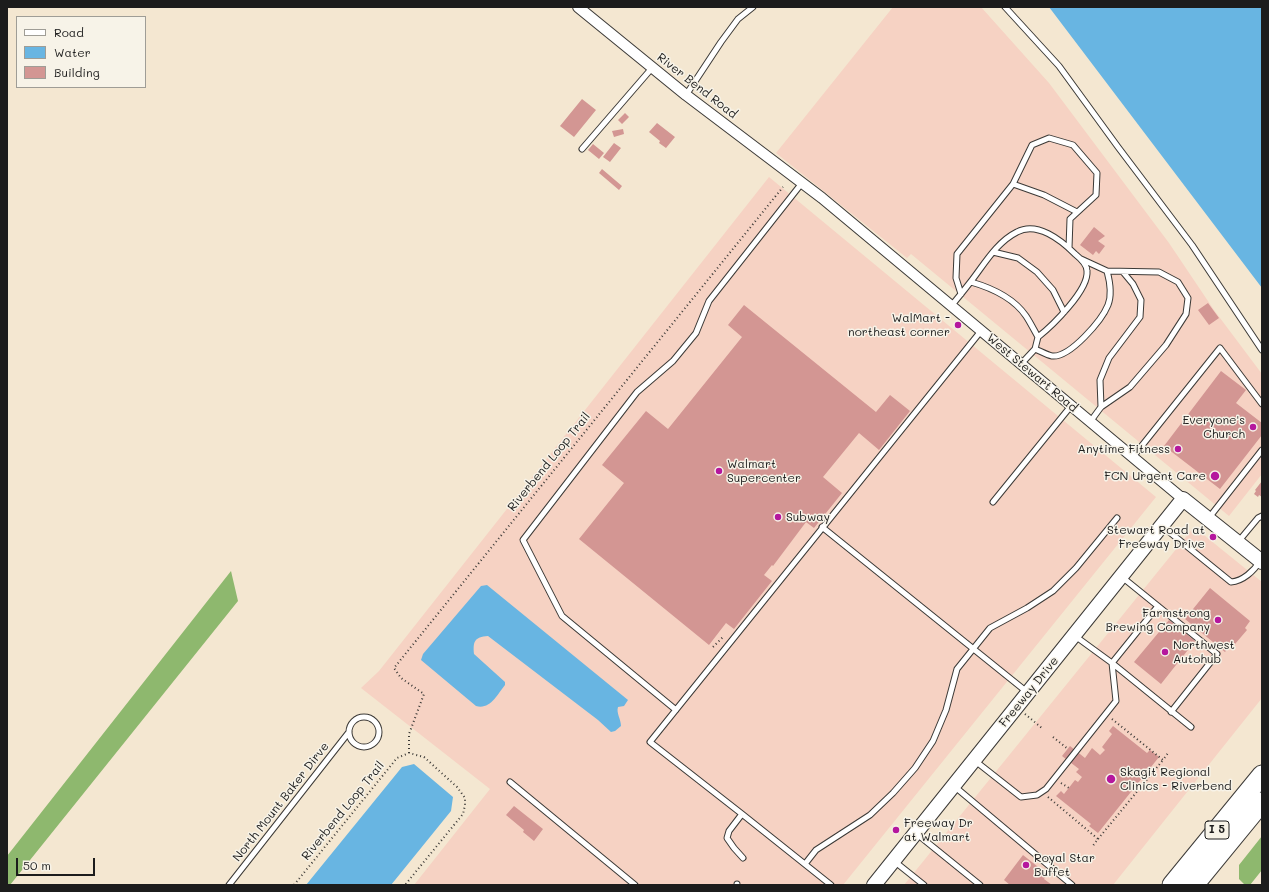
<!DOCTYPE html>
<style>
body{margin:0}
#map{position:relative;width:1269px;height:892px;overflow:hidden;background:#f4e7d1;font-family:Mali,sans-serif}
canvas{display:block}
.frame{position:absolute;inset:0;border:8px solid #1c1c1c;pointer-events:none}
.legend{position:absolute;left:16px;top:16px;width:130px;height:72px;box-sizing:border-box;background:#f7f3e8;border:1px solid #9f9d96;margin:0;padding:5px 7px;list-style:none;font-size:12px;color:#1c1c1c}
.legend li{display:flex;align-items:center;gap:8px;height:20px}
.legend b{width:20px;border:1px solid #9f9d96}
.scale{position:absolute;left:16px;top:858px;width:79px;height:18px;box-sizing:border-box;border:2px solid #1c1c1c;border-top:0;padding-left:5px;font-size:12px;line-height:14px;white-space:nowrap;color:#1c1c1c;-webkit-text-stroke:3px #f7f3e8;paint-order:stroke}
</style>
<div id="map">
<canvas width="1269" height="892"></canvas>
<div class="frame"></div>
<ul class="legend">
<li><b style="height:5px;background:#fff"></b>Road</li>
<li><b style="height:11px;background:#68b5e2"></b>Water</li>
<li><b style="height:11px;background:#d39693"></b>Building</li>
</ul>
<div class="scale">50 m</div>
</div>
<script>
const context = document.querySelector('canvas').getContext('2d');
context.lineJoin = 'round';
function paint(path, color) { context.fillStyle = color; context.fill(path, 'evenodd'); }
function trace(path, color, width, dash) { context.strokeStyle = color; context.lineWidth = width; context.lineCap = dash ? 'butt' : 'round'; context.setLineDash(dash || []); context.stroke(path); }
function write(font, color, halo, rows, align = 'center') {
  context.font = font + ' Mali,sans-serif'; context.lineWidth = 3; context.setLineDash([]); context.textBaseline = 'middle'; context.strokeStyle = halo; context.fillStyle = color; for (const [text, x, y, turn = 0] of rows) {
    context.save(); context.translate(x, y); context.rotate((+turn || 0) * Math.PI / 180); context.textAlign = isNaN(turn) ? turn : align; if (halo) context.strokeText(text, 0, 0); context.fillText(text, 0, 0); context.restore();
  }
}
paint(new Path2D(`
 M893,7H981L1049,83L1169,243L1214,310L1262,374V474L1229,516L911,254L907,258L776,153Z
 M769,177L1156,497L843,885H414L490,789L361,688L379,671Z
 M1194,527L1262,582V698L1113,885H904Z`), '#f6d2c3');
paint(new Path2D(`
 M231,571L238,601L10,885H7V856Z
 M1262,836V870L1250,885H1245L1239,879V865Z`), '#8eb86e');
paint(new Path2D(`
 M1049,7H1262V288Z
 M487,585L628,700L624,706L618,707C616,713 621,719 621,726L615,731L611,732L598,720L488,636C474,637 473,642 474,654L505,682V685C497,695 490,710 476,706L421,660L423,654L481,586Z
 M414,764L453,797L451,811L391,885H306L402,767Z`), '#68b5e2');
paint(new Path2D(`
 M582,99L596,110L574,137L560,126Z
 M625,113L629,117L622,124L618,120Z
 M657,123L675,137L666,148L659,143L660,141L649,132Z
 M623,129L624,134L614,137L612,131Z
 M614,143L621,148L610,162L603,157Z
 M593,144L604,153L599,159L588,150Z
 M602,169L622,186L619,190L599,173Z
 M1094,227L1105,236L1098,241L1105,246L1099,254L1096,251L1093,255L1080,245Z
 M1208,303L1219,318L1209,325L1198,310Z
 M744,305L876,412L890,395L910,411L879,450L859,433L823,477L842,493L814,528L806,522L773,566L772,565L764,575L772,581L734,629L726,623L709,645L579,539L624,483L602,465L646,411L668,429L742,337L728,325Z
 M1221,371L1246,390L1236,403L1262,423V435L1220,489L1164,446Z
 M1262,481V497L1259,495L1258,497L1254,494L1256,491L1255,490Z
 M1210,588L1250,621L1245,628L1247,630L1235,644L1233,642L1225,652L1185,619Z
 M1169,620L1195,641L1161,684L1134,662Z
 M1113,726L1147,753L1150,750L1159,757L1098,833L1089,826L1091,824L1056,796L1061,791L1064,794L1075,780L1078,782L1082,777L1076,772L1079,769L1062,756L1070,746L1085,758L1092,748L1100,755L1105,750L1102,747L1112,734L1109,731Z
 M514,806L543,829L534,841L523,832L524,830L506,815Z
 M1023,855L1047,874L1044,879L1052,885H1010L1004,880Z`), '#d39693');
const lane = new Path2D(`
 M1005,7L1059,66L1118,147L1192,245L1262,350
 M686,95L721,42L738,19L753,7
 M582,149L652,68
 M1013,184L1044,195L1077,212
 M993,252L1018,258L1037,272L1053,290L1064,312
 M1081,259L1107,271L1159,272L1178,282L1188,298L1186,314L1166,345L1130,387L1101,407L1090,422
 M971,282C992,288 1013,297 1026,316C1030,322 1034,330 1038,337L1035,349
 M961,294L956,278L957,254L1013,184L1032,145L1049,138L1073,145L1097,173L1096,195L1070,219L1069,248
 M951,306C958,298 965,289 972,280C985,263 997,242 1017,232C1037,221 1061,240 1075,254C1080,258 1087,264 1087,271C1089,290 1052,326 1038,337
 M1021,364L1035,349C1040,351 1047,355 1052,356C1070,358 1102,320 1108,305C1112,295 1110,282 1107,271
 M1101,407L1100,380L1109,358L1140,317L1141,300L1133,284L1123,272
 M1132,458L1220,348L1262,404
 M993,502L1071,406
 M1208,519L1262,450
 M1162,526L1231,582C1243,581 1254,571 1260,561
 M822,527L1027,692
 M1238,542L1258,518L1262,516
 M1122,577L1217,654L1171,712
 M1075,636L1112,663L1191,727
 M676,710L562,616L523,540L637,392L673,361L696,333L709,301L802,183
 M349 732a15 15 0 1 1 30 0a15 15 0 1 1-30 0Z
 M974,760L1021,797L1037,795L1046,789L1116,701L1112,663L1158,606
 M510,782L635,885
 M954,786L1072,885
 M742,814L729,831L727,838L734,848L743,858
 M917,834L980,885
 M894,861L924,885
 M805,864L816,850L870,815L893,793L915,768L933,741L946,710L957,669L990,628L1027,608L1053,591L1076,568L1117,518
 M229,885L349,732
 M737,885V884
 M831,885L742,814L650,742L981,331`);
const street = new Path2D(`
 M578,7L686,95L822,198L1183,499`);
const secondary = new Path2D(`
 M874,885L1183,499L1262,562`);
const highway = new Path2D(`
 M1172,885L1262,775
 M1194,885L1262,802`);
trace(lane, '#3c3a37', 7);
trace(street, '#3c3a37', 12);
trace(secondary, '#3c3a37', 16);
trace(highway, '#3c3a37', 21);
trace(new Path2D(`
 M713,647L724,636
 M1025,714L1043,729
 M1112,719L1163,760L1168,753
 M1053,737L1068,749
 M409,753V734L424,694L401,678L394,668L783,187
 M1061,783L1069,788
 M1048,797L1098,839L1092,847
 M1098,839L1163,760
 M294,885L397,758L409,753L424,757L457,787L465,798V805L463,814L405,885`), '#3c3a37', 2, [1, 3]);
trace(lane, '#fff', 5);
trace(street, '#fff', 10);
trace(secondary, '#fff', 14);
trace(highway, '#fff', 19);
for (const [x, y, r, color] of [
 [958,325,4,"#b5179e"],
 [1253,427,4,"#b5179e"],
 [1178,449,4,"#b5179e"],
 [719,471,4,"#b5179e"],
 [1215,476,5,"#b5179e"],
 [778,517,4,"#b5179e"],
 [1213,537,4,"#b5179e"],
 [1218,620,4,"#b5179e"],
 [1165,652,4,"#b5179e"],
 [1111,779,5,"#b5179e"],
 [896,830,4,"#b5179e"],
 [1026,865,4,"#b5179e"]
]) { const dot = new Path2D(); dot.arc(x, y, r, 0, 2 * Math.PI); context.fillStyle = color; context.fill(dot); trace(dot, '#f7f3e8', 1.5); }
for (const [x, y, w] of [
 [1217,830,24]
]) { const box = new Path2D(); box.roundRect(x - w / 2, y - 9, w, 18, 3); context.fillStyle = '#f7f3e8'; context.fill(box); trace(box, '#1c1c1c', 1); }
write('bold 11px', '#1c1c1c', null, [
 ["I 5",1217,830]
]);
write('12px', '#1c1c1c', '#f7f3e8', [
 ["River Bend Road",697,86,38],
 ["West Stewart Road",1032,373,40],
 ["Riverbend Loop Trail",549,462,-51],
 ["Freeway Drive",1029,692,-51],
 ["North Mount Baker Dirve",281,802,-52],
 ["Riverbend Loop Trail",343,811,-51]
]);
write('12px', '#1c1c1c', '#f7f3e8', [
 ["WalMart -",950,318],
 ["northeast corner",950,332],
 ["Everyone's",1245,420],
 ["Church",1245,434],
 ["Anytime Fitness",1170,449],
 ["Walmart",727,464,"left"],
 ["Supercenter",727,478,"left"],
 ["FCN Urgent Care",1206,476],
 ["Subway",786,517,"left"],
 ["Stewart Road at",1205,530],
 ["Freeway Drive",1205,544],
 ["Farmstrong",1210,613],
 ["Brewing Company",1210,627],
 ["Northwest",1173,645,"left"],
 ["Autohub",1173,659,"left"],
 ["Skagit Regional",1120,772,"left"],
 ["Clinics - Riverbend",1120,786,"left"],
 ["Freeway Dr",904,823,"left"],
 ["at Walmart",904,837,"left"],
 ["Royal Star",1034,858,"left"],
 ["Buffet",1034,872,"left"]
], 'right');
</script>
